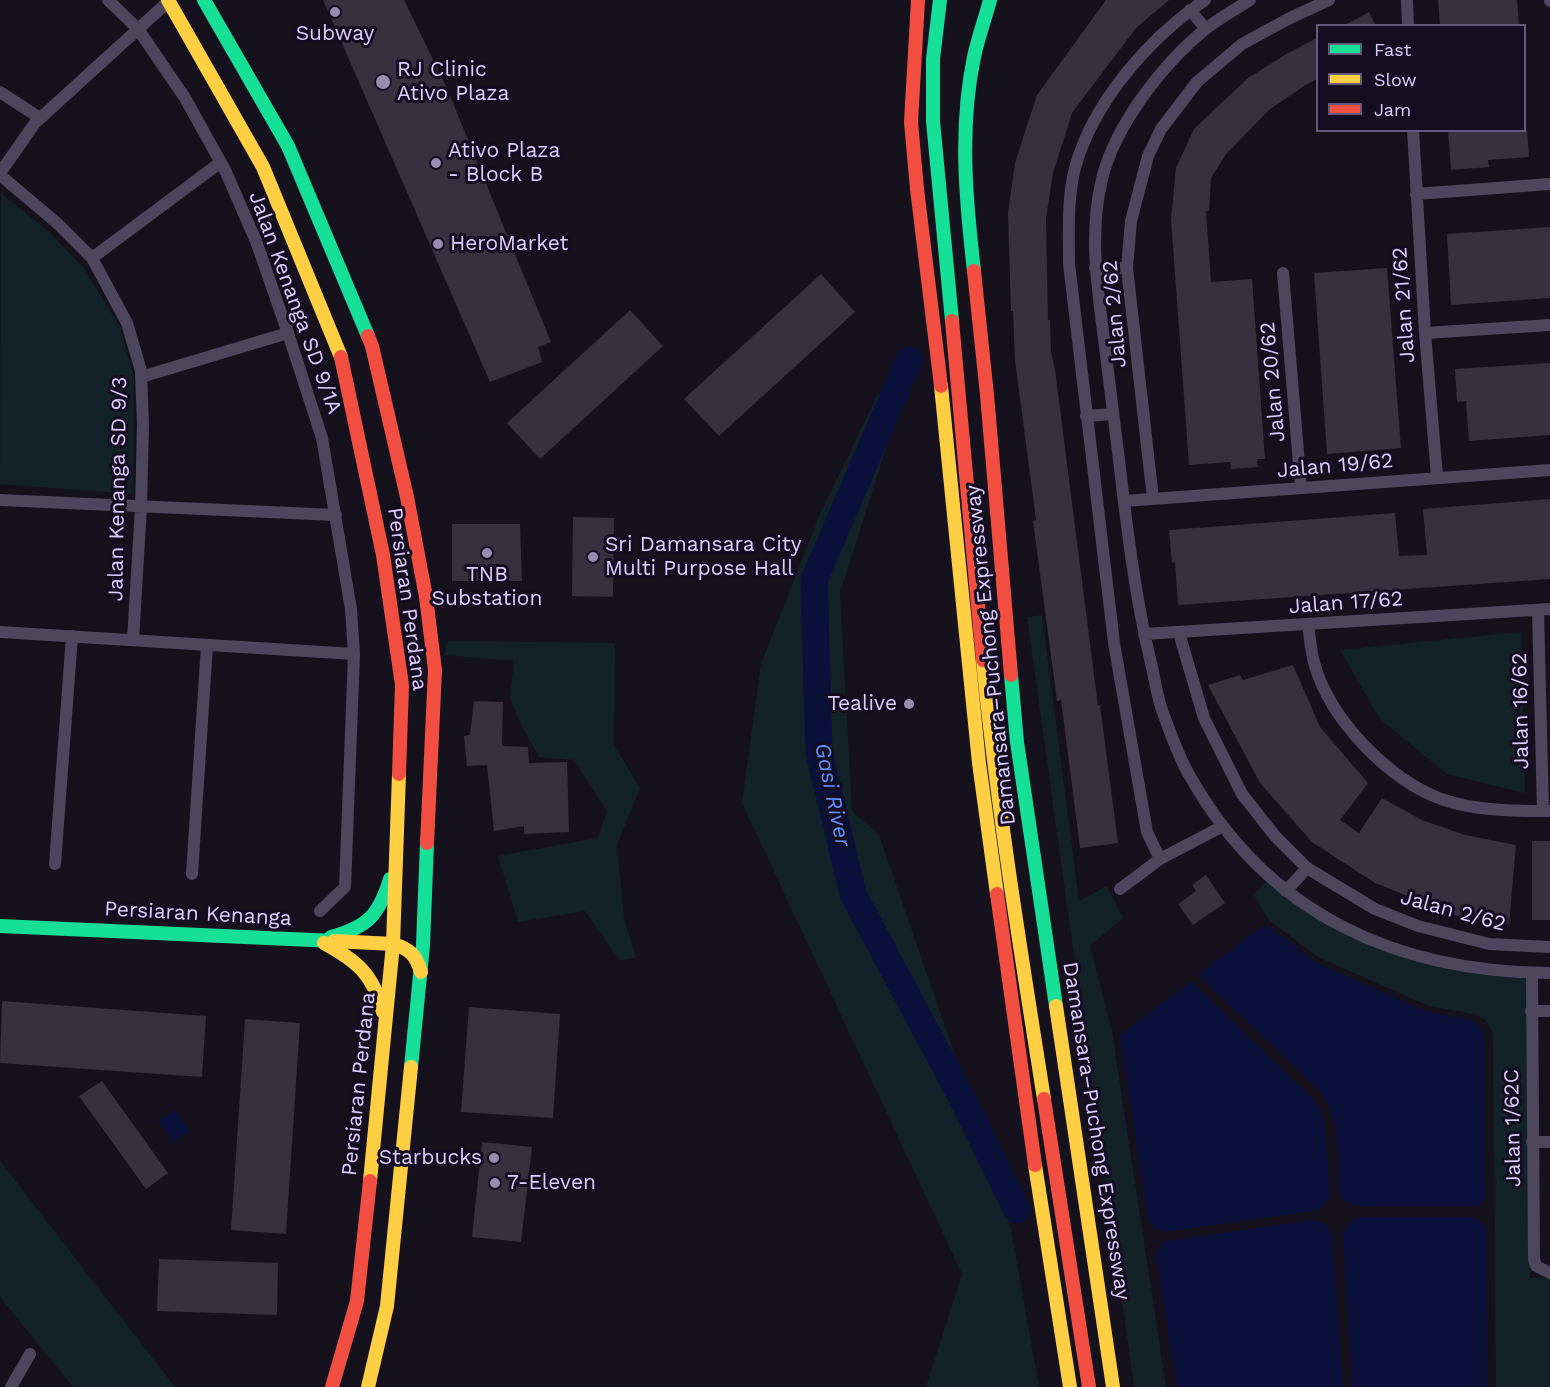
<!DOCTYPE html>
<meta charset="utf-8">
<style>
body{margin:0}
#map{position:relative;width:1550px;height:1387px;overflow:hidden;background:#16121d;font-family:"Work Sans",sans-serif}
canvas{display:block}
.legend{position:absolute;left:1316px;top:24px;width:210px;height:108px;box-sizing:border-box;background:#150d21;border:2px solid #655a79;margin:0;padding:8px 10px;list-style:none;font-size:18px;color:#decefe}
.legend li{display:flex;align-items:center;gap:12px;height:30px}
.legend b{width:30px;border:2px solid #655a79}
</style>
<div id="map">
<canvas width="1550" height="1387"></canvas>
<ul class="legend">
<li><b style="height:8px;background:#16e098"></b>Fast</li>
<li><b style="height:8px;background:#ffcf43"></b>Slow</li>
<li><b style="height:8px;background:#f24e42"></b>Jam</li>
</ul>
</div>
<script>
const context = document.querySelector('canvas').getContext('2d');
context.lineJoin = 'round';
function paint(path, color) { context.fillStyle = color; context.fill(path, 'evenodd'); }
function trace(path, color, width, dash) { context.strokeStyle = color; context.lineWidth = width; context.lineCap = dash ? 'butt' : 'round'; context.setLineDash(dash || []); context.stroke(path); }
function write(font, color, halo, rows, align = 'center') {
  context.font = font + ' "Work Sans",sans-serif'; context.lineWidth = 6; context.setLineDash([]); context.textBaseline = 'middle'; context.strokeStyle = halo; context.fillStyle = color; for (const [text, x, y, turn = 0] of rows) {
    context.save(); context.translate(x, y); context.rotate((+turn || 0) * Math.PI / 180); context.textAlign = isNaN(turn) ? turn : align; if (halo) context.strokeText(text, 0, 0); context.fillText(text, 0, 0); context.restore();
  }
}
paint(new Path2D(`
 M1,193L47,230L84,268L120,327L134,378L133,494L0,484Z
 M878,394L900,404L840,593L852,811L879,835L949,1038L992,1170L1011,1230L1039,1387H926L962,1274L742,803L761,664L820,514Z
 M1042,615L1079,901L1107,886L1123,918L1090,946L1112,1032L1166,1387H1134L1027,617Z
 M1521,632L1525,793L1447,774L1380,719L1340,650Z
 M447,641L615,643L614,745L640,788L617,845L624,918L636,958L619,960L585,911L518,922L498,856L598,838L607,811L574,760L539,757L523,729L510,698L514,661L444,655Z
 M1268,878L1379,948L1529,977L1530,1278H1550V1387H1496L1493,1045L1492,1033L1489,1025L1483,1018L1473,1014L1429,1006L1318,957L1269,920L1254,895Z
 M0,1161L175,1387H73L0,1297Z`), '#122228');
paint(new Path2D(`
 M1265,924L1315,962L1427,1012L1470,1020L1479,1025L1484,1037L1485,1199L1479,1206H1351L1339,1193C1337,1160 1341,1120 1321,1092L1198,975Z
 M1191,981L1312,1098L1321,1111L1324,1121L1330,1191C1329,1203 1323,1207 1314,1211L1164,1232L1155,1228L1148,1219L1120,1035Z
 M175,1110L190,1131L173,1142L158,1121Z
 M1357,1217H1474L1486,1227L1487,1387H1352L1343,1232L1352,1220Z
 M1313,1220L1325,1223L1332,1235L1343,1387H1177L1156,1255L1159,1246L1167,1241Z`), '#0b113a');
trace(new Path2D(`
 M909,360L814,580L819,752L853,894L963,1100L1017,1210`), '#0b113a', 27);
paint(new Path2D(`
 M323,0H404L446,86L551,342L538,347L542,362L490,382Z
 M1106,0H1169L1136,28L1072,113L1053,173L1046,218L1048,320H1050L1051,352L1055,370L1098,706L1100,705L1118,843L1080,848L1061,700L1057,701L1033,521L1036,520L1015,360L1013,311H1011L1008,213L1015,163L1037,95Z
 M1438,0H1517L1519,26H1440Z
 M1369,12L1376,26H1343Z
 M1317,38V79L1304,86L1269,110L1226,154L1211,178L1209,211H1206L1211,282L1252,279L1265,459H1257L1258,467L1231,469L1230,462L1189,465L1171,219L1176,168L1194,129L1248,78L1288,53Z
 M1448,130H1527L1529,157L1488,160L1489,167L1451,170Z
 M1550,227V298L1451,305L1447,234Z
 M1387,268L1401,448L1327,454L1314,273Z
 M821,274L855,312L719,436L684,399Z
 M630,310L663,346L540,459L507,423Z
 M1550,363V435L1469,441L1466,401L1457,402L1455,369Z
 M1550,499V579L1178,605L1175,562L1172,563L1169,530L1395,513L1399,556L1427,555L1423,509Z
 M573,517L614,518L613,597L572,596Z
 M452,524H520L522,581H452Z
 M1293,665L1320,727L1368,783L1340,820L1359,833L1382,798L1422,820L1465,835L1516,845L1509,924L1457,916L1375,883L1312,842L1260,783L1208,685L1240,675L1243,680Z
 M474,701L503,702L502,746L528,747L529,763L567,762L569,832L524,834V826L494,831L487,765L467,766L464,736L470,735Z
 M1532,841H1550V920H1532Z
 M1206,875L1225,903L1193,925L1178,904L1196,891L1192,885Z
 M2,1001L206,1016L202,1077L0,1063Z
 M469,1007L560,1014L553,1118L461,1112Z
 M245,1019L300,1023L286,1234L231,1230Z
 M102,1081L168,1173L146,1189L79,1096Z
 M482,1142L532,1147L521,1242L472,1237Z
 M159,1259L278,1263L277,1315L157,1311Z`), '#36303f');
trace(new Path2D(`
 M108,0L138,29L185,98L225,170L256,241L288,333L322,438L351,609L354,654L345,887L320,911
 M1205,0C1149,38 1093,102 1075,168C1067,199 1069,232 1069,264L1114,643L1147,832L1160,859L1223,826
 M1250,0C1236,9 1220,18 1207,28C1164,62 1115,125 1102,179C1089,232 1097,286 1104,339C1109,379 1114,420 1119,460C1127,528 1135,597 1151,663C1155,680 1157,697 1163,713C1171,734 1179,759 1191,778C1269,915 1397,972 1550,973
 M1407,0L1408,26
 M1550,0V1
 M1190,10L1206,29
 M0,92L40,118
 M1413,130L1425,333L1437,477
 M0,173L35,123L170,0
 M0,175L57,223L92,258L127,323L141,371L143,425L141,507L133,640
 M1416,194L1550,184
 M92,258L221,162
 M1095,268H1127
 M1283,273L1301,488
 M1425,333L1550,325
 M141,377L288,333
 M1086,416L1113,414
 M1153,499L1127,268L1131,221L1148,156L1161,129L1197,82L1242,44L1290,18L1329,0
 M0,500L336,515
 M1124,501L1550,470
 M1538,610L1543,811
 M1308,625C1310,638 1311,653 1315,666C1331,720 1388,779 1441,799C1476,811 1514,811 1550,811
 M0,632L354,654
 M1179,633L1204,718L1242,794L1275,836L1307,868L1375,909L1418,926L1489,944L1550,947
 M1144,634L1550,609
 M55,864L72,636
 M192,874L207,645
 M1120,889L1160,859
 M1286,891L1307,868
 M1532,973L1534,1259L1536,1266L1550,1273
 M1531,1011H1550
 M1532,1142H1550
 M11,1387L30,1354`), '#4c475d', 12);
trace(new Path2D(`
 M204,0L288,146L368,336
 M940,0L933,59V121L952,321
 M974,271C966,201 959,128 974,57C978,38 985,19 990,0
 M1011,675L1017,742L1056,1006
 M0,926L334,941
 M331,937C368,927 379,915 390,879
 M411,1067L423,945L427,843`), '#16e098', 14);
trace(new Path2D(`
 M168,0L263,167L341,357
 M941,386L979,763L997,894
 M983,660C997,807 1021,953 1044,1099
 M334,941L393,944C410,949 416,955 421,972
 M324,943C357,961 373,974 383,1012
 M1056,1006L1113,1387
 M1035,1165L1070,1387
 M370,1181L393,944L399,774
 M368,1387L387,1306L411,1067`), '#ffcf43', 14);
trace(new Path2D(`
 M918,0L911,122L917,189L941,386
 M974,271L987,395L1011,675
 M952,321L983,660
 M368,336L372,346L407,497L426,597L435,670L427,843
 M341,357L383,555L402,685L399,774
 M997,894L1035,1165
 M1044,1099L1089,1387
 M332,1387L357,1301L370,1181`), '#f24e42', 14);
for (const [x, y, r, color] of [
 [335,12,6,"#988caf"],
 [383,82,8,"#988caf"],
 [436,163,6,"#988caf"],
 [438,244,6,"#988caf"],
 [487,553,6,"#988caf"],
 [593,557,6,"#988caf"],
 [909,704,6,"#988caf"],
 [494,1158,6,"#988caf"],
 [495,1183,6,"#988caf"]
]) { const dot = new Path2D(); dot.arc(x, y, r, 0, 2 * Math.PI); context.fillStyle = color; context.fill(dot); trace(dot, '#150d21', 2); }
write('21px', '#decefe', '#150d21', [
 ["Subway",335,34,"center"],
 ["RJ Clinic",397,70],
 ["Ativo Plaza",397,94],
 ["Ativo Plaza",448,151],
 ["- Block B",448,175],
 ["HeroMarket",450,244],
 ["Sri Damansara City",605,545],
 ["Multi Purpose Hall",605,569],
 ["TNB",487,575,"center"],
 ["Substation",487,599,"center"],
 ["Tealive",897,704,"right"],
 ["Starbucks",482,1158,"right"],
 ["7-Eleven",507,1183]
], 'left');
write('21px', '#decefe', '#150d21', [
 ["Jalan Kenanga SD 9/1A",295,303,70],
 ["Jalan 21/62",1404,305,-94],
 ["Jalan 2/62",1115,314,-95],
 ["Jalan 20/62",1273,382,-95],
 ["Jalan 19/62",1335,466,-5],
 ["Jalan Kenanga SD 9/3",118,489,-89],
 ["Persiaran Perdana",407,599,82],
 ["Jalan 17/62",1346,603,-4],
 ["Damansara–Puchong Expressway",991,655,-96],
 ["Jalan 16/62",1521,711,-91],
 ["Jalan 2/62",1453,911,15],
 ["Persiaran Kenanga",198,914,3],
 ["Persiaran Perdana",359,1084,-84],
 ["Jalan 1/62C",1513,1128,-91],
 ["Damansara–Puchong Expressway",1096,1131,81]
]);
write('italic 22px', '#5e8ffc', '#150d21', [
 ["Gasi River",832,795,78]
]);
</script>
